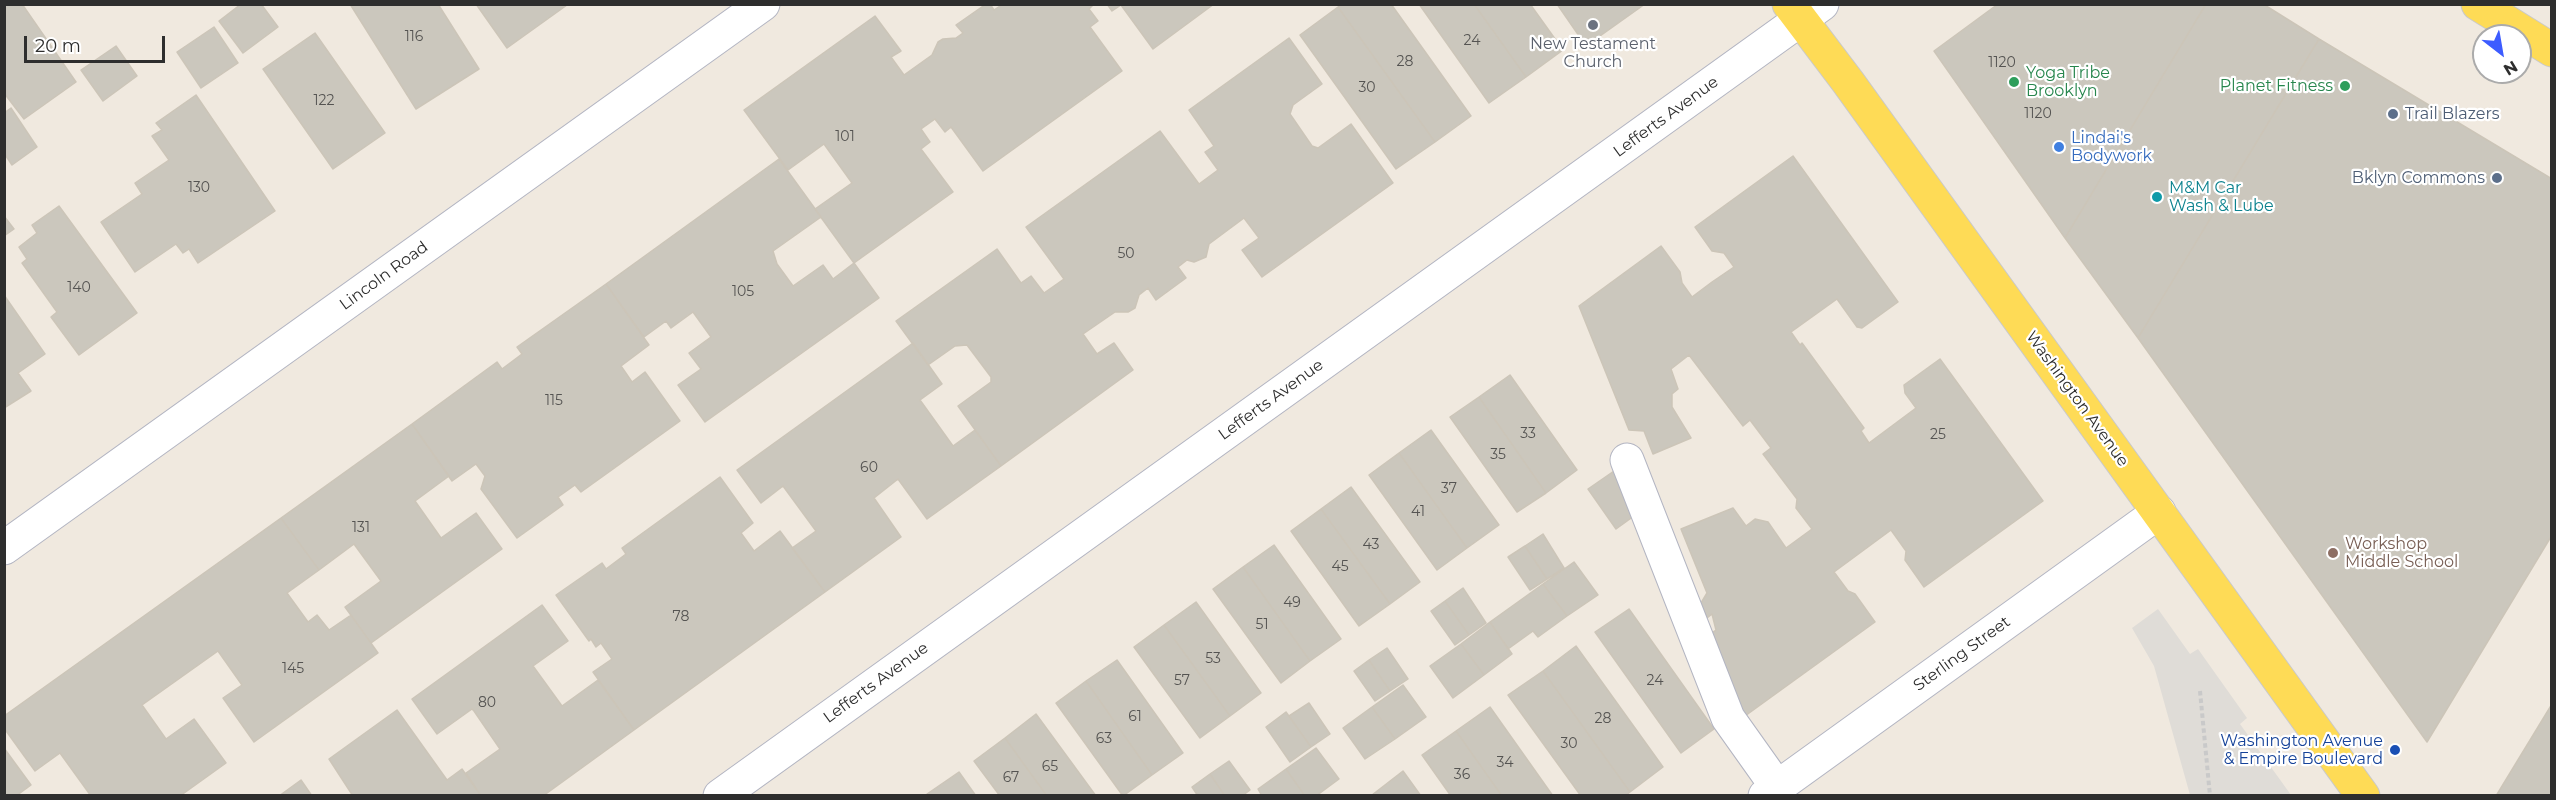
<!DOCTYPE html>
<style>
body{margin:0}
#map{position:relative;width:2556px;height:800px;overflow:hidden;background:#f0e9df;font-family:Montserrat,sans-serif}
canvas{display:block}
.frame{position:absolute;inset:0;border:6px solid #2e2e2e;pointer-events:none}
.north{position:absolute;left:2472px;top:24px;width:60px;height:60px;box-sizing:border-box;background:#fff;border:2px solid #ababab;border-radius:50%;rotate:149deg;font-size:16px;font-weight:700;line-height:24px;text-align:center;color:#2e2e2e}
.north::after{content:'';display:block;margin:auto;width:21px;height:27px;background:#3d5cff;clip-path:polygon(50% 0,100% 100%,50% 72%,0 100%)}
.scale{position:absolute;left:24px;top:36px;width:141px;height:27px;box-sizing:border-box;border:3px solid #2e2e2e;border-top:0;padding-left:8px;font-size:18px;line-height:21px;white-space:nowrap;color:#2e2e2e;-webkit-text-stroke:4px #fff;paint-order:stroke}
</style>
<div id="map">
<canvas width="2556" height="800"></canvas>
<div class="frame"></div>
<div class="north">N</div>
<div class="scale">20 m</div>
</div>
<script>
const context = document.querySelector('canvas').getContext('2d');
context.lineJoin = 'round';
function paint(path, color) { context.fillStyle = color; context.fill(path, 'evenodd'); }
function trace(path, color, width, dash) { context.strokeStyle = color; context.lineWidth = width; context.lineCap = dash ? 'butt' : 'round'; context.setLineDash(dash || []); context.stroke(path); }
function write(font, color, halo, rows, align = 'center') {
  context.font = font + ' Montserrat,sans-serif'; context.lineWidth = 4.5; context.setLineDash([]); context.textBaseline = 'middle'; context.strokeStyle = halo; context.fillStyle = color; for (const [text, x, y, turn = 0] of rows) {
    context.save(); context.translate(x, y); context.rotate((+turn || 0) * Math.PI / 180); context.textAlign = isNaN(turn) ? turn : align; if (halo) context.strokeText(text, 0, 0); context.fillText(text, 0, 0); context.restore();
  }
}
paint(new Path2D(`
 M2158,609L2190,654L2198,649L2247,718L2240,724L2291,795H2190L2154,666L2132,628Z`), '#dfdcd7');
const building = new Path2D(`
 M4,4H22L76,82L24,119L4,93Z
 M241,4H261L278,27L243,53L219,21Z
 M350,4H438L479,69L416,109Z
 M476,4H567V5L507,48Z
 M986,4H990L994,10L1003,4H1094L1089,9L1098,21L1090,27L1122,71L983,171L951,127L945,132L935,119L921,129L930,142L921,149L953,192L854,263L815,209L852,183L824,144L788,170L744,110L875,16L901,51L891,57L904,75L932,55L938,42L943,39L956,38L963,33L956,25Z
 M1107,4H1214L1153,49L1121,5L1112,11Z
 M1342,4H1391L1471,116L1435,142L1338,7Z
 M1419,4H1474L1526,77L1489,103Z
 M1474,4H1530L1563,50L1526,77Z
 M1557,4H1645L1586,46Z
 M1998,4H2206L2065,238L1934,51Z
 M2206,4H2263L2319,39L2138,338L2065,238Z
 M1338,7L1435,142L1396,169L1300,35Z
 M214,27L238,63L201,88L177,52Z
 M315,33L385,133L333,169L263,69Z
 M1289,38L1322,84L1293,105L1290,114L1312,146L1318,148L1351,124L1393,183L1262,277L1242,250L1259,238L1244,218L1209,244L1206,257L1194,262L1187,260L1178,267L1186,278L1156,300L1148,288L1139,295L1135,308L1128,312H1115L1083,334L1097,354L1114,343L1133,370L1001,466L958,406L991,382V377L967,345L955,346L928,365L896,321L997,249L1021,283L1031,276L1044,293L1064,279L1026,227L1160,131L1199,184L1218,170L1205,152L1214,146L1189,110Z
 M2319,39L2552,179V535L2427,742L2138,338Z
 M116,46L137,76L103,101L81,70Z
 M196,95L275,211L198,263L189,249L183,253L176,244L135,272L101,222L142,194L135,183L169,160L152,136L162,130L156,123Z
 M11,108L37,147L12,165L4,153V113Z
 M1793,156L1898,302L1862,328L1857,327L1837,299L1791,332L1800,345L1802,343L1864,428L1861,431L1869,443L1916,408L1905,393L1904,385L1940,359L2043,501L1924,587L1905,560L1906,551L1891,530L1834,572L1848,591L1855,594L1875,622L1745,716L1733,698L1709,635L1716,630L1712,614L1707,618L1701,603L1707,593L1681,529L1733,508L1746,526L1755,519L1768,522L1786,548L1812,529L1796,508L1797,499L1763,454L1771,448L1750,420L1743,426L1689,355L1671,369L1678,389L1672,394V407L1691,438L1653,454L1644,431L1629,430L1579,306L1661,246L1680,272L1682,283L1692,297L1712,282L1734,267L1724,253L1712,251L1695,227Z
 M779,159L821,217L773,251L777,264L793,286L823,265L833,279L854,263L879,298L705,422L678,385L701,369L689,353L711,337L693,312L671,328L666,321L644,337L606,284Z
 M59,206L137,313L79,355L51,317L57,312L22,263L27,259L19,247L37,233L32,225Z
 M4,216L14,229L4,236Z
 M606,284L649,345L621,366L632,382L645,372L680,421L581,492L575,485L558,497L563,505L517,538L481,489L485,476L476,464L452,481L412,424L497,362L502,369L522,354L517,347Z
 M4,295L45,354L18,373L31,391L4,408Z
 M913,343L942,384L920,400L953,446L975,430L1001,466L927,519L898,479L874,498L901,537L825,592L792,548L816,531L783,486L761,503L737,470Z
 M1510,375L1577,470L1546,493L1479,397Z
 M1479,397L1546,493L1517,512L1450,417Z
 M412,424L449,476L415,501L441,538L476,513L502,549L371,643L345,607L381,581L354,544L319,570L281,518Z
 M1431,430L1499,525L1467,548L1399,453Z
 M1399,453L1467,548L1437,570L1369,475Z
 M1614,471L1634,516L1616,529L1588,489Z
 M720,477L753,523L741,533L754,551L780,531L825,592L634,730L593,672L612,659L601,643L596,647L591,639L589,641L556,595L602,563L606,569L626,554L622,548Z
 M1351,487L1420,582L1390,604L1321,509Z
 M1321,509L1390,604L1359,626L1291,531Z
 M281,518L319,570L287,593L308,622L317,615L329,630L351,615L378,653L254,742L223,698L242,685L218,651L142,705L166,739L194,719L226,763L180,796H91L60,753L35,771L4,728V716Z
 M1543,534L1564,568L1547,579L1525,546Z
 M1274,545L1341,639L1310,661L1243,567Z
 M1525,546L1547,579L1530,590L1508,557Z
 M1574,562L1598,595L1567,616L1543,584Z
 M1243,567L1310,661L1281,683L1213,589Z
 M1543,584L1567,616L1538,637L1533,631L1508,649L1490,622Z
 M1463,588L1486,623L1469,635L1445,601Z
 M1445,601L1469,635L1455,645L1431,611Z
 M1196,602L1261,693L1230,716L1164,625Z
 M542,605L568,641L533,666L562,706L598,680L634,730L543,796H481L466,773L500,749L474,711L472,709L437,734L412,699Z
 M1629,609L1714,729L1681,753L1595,632Z
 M1490,622L1512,654L1484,675L1461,644Z
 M1164,625L1230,716L1200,738L1134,647Z
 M1461,644L1484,675L1453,698L1430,666Z
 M1576,646L1663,767L1630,792L1543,671Z
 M1387,648L1408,679L1390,691L1369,660Z
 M1117,660L1183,753L1152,775L1086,681Z
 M1369,660L1390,691L1375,701L1354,671Z
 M1543,671L1630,792L1625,796H1581L1508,695Z
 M1086,681L1152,775L1123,796L1056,703Z
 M1403,685L1426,717L1395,739L1372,707Z
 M1309,703L1330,734L1311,747L1289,716Z
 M2552,704V796H2496Z
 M1372,707L1395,739L1365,759L1343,728Z
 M1490,707L1553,796H1502L1456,731Z
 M397,710L447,780L462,769L481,796H353L329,759Z
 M1286,712L1311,747L1290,762L1266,727Z
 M1036,714L1096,796H1047L1005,738Z
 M1456,731L1502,796H1451L1422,755Z
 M1005,738L1047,796H1000L974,761Z
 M4,748L31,785L16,796H4Z
 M1316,748L1339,779L1316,796H1305L1286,769Z
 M1229,761L1250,790L1242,796H1225L1210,774Z
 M1286,769L1305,796H1262L1258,789Z
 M1403,771L1421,796H1372V795Z
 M959,772L976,796H928L927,794Z
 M1210,774L1225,796H1198L1192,787Z
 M301,780L312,796H279Z`);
paint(building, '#cbc7bd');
trace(building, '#ccc5b8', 1.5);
const minor = new Path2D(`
 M1627,460L1728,718L1777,787
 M4,548L763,4
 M720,796L1822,4
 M1765,796L2159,512`);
const major = new Path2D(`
 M1789,4L1848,82L2363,796
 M2478,4L2552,50`);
trace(minor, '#b3b5c2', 35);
trace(major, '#c9c9c9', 35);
trace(new Path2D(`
 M2200,691L2210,796`), '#c9c9c9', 4, [4.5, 3]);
trace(minor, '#fff', 33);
trace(major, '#fedb56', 33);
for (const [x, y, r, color] of [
 [1593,25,6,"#6b7280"],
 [2014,82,6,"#2e9e5b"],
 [2345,86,6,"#2e9e5b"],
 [2393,114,6,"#5c6f8a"],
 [2059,147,6,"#3f7fe0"],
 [2497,178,6,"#5c6f8a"],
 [2157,197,6,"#0f9aa8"],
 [2333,553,6,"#8d6e63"],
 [2395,750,6,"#1a4fb4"]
]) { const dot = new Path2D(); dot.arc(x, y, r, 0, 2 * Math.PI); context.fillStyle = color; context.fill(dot); trace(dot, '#fff', 2); }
write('14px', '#555452', null, [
 ["116",414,37],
 ["24",1472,41],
 ["28",1405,62],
 ["1120",2002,63],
 ["30",1367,88],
 ["122",324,101],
 ["1120",2038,114],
 ["101",845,137],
 ["130",199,188],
 ["50",1126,254],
 ["140",79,288],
 ["105",743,292],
 ["115",554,401],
 ["33",1528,434],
 ["25",1938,435],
 ["35",1498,455],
 ["60",869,468],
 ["37",1449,489],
 ["41",1418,512],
 ["131",361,528],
 ["43",1371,545],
 ["45",1340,567],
 ["49",1292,603],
 ["78",681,617],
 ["51",1262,625],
 ["53",1213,659],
 ["145",293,669],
 ["57",1182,681],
 ["24",1655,681],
 ["80",487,703],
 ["61",1135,717],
 ["28",1603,719],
 ["63",1104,739],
 ["30",1569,744],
 ["34",1505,763],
 ["65",1050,767],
 ["36",1462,775],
 ["67",1011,778]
]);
write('16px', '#5b616d', '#fff', [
 ["New Testament",1593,44],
 ["Church",1593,62]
]);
write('16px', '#27864d', '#fff', [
 ["Yoga Tribe",2026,73],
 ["Brooklyn",2026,91],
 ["Planet Fitness",2333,86,"right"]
], 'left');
write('16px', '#4e5e75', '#fff', [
 ["Trail Blazers",2405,114],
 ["Bklyn Commons",2485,178,"right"]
], 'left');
write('16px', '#2e2e2e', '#fff', [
 ["Lefferts Avenue",1666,117,-36],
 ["Lincoln Road",384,276,-36],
 ["Washington Avenue",2077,399,54],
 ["Lefferts Avenue",1271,400,-36],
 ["Sterling Street",1962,654,-36],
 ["Lefferts Avenue",876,683,-36]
]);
write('16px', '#366cbe', '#fff', [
 ["Lindai's",2071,138],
 ["Bodywork",2071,156]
], 'left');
write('16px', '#0d838f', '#fff', [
 ["M&M Car",2169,188],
 ["Wash & Lube",2169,206]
], 'left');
write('16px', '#785e54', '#fff', [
 ["Workshop",2345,544],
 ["Middle School",2345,562]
], 'left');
write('16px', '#164399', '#fff', [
 ["Washington Avenue",2383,741],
 ["& Empire Boulevard",2383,759]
], 'right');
</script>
